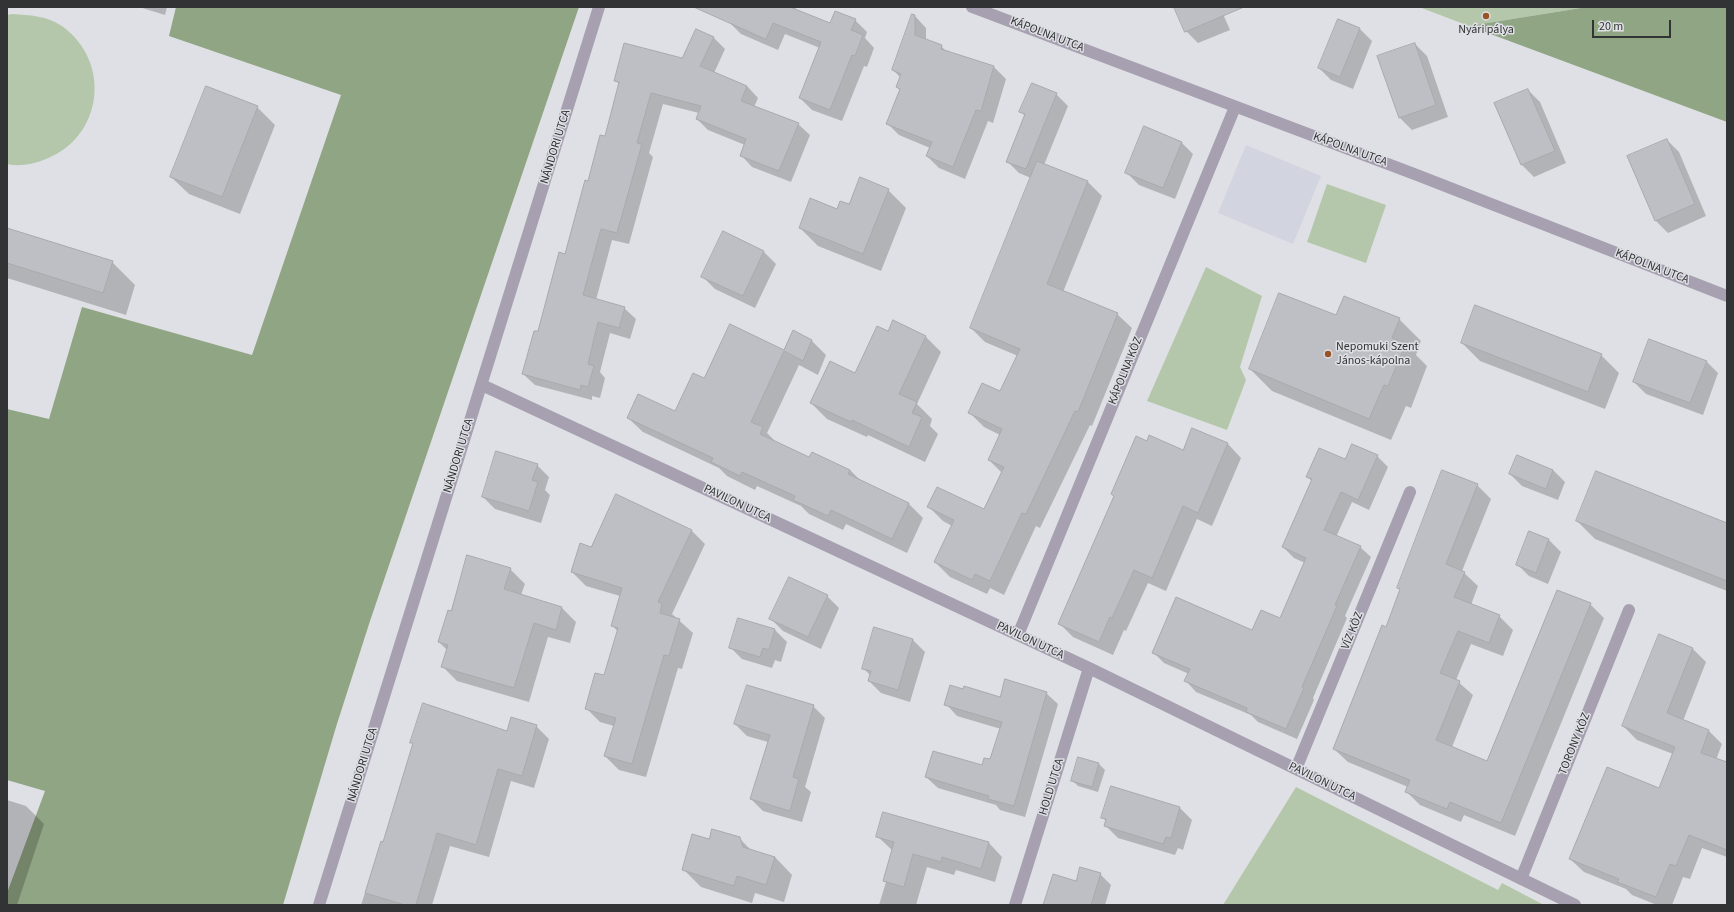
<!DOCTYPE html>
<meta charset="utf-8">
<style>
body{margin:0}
#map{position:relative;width:1734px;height:912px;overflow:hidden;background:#dfe0e5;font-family:"Source Sans 3",sans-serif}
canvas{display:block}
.frame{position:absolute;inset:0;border:8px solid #323335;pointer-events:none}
.scale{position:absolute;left:1592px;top:20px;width:79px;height:18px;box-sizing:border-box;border:2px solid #323335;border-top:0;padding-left:5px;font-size:12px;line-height:14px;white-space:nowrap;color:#323335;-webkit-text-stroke:3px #dfe0e5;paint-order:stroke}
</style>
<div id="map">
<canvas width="1734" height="912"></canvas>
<div class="frame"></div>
<div class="scale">20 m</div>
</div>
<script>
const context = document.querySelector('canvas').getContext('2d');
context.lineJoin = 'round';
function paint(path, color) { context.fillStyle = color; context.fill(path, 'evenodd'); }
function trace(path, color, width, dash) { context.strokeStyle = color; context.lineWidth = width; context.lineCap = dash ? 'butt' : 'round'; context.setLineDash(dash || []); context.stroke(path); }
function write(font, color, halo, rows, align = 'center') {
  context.font = font + ' "Source Sans 3",sans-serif'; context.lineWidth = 3; context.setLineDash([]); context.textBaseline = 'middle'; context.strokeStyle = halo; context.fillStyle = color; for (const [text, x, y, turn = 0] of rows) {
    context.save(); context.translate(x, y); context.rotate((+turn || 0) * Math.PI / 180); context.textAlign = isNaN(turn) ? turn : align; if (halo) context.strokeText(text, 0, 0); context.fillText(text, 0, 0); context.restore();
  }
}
paint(new Path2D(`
 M1246,145L1321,176L1293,244L1218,213Z`), '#d2d4e0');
paint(new Path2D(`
 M1419,7H1587L1469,26Z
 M12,14C30,15 47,16 62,26C112,62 103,137 46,159C34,164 19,167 7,164V15Z
 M1327,184L1386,205L1366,263L1307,242Z
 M1206,267L1262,296L1240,367L1246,380L1227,430L1147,401Z
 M1296,787L1498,890L1502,883L1544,905H1223Z`), '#b5c7aa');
paint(new Path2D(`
 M176,7H579L370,621L336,727L283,905H7V893L45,791L7,780V409L49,419L82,307L252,355L341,95L169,36Z
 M1587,7H1727V122L1469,26Z`), '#90a583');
paint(new Path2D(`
 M139,7H167L165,15Z
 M735,7H795L796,10L831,24L855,20L867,32L865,38L874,48L867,67L864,66L842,121L812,110L800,98L820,48L785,34L778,50L741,34L729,22Z
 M1175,7H1220L1230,30L1198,43L1186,31Z
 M914,15L926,28V40L941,46L947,52L994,67L1006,79L993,123L988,121L965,179L939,168L927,156L930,148L899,135L887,123L901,91L897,87L901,78L893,70Z
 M1338,20L1360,29L1372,41L1353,89L1331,80L1319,68Z
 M697,30L714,38L725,49L714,73L747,86L758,98L754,107L798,124L810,135L791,182L752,167L741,155L745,145L708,130L697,119L699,113L663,104L649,153L653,157L629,244L612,240L596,300L624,308L636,319L630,339L610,333L600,372L605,378L600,398L592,396V400L535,385L523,374L605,137L620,85L616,81L683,59Z
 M1415,44L1427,56L1448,117L1412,130L1400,118L1379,57Z
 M1528,90L1540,102L1566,163L1534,177L1522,165L1496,103Z
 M1056,94L1068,106L1044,165L1088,182L1102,196L1063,292L1117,314L1132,328L1092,426L1090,425L1040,528L1036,526L1004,595L990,588L987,594L950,577L935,562L952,526L943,521L929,507L985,510L1002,473L989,460L1000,435L984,427L969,412L1000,393L1018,356L985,342L971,328L1031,178L1019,173L1007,161L1025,116L1021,112Z
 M257,107L275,125L240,214L189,194L171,177Z
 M1667,140L1679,152L1706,216L1668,233L1656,221L1628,156Z
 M1181,142L1193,154L1175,199L1139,185L1127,173Z
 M888,190L906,208L881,271L818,246L800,228Z
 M7,229L112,262L135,285L126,315L7,278Z
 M724,233L764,252L776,264L755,308L715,289L703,277Z
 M1336,317L1399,319L1421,341L1416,355L1427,366L1411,408L1406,406L1391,440L1272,391L1250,369Z
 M888,332L925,336L941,352L917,404L932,419L930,426L938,434L925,462L868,435L867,437L827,419L811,403L855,374Z
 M811,340L826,355L818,375L799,365L767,433L777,443L809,458L812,453L850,470L861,481L909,504L923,518L907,553L846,524L843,530L809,514L801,506L757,486L755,490L727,476L719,468L643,432L628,418L675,413L704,379Z
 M1462,343L1601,355L1619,373L1605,409L1480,361Z
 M1706,361L1718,373L1703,415L1646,394L1634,382Z
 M1147,442L1183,451L1228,444L1241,458L1212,526L1197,519L1166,591L1148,583L1126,631L1124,630L1113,655L1073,637L1060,624L1115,497L1112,494Z
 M1377,456L1388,467L1369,510L1352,502L1336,537L1360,547L1371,557L1345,616L1347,618L1313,698L1314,700L1297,739L1258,722L1251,715L1196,692L1186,681L1189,674L1164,663L1153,652L1252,632L1281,619L1305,563L1294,558L1283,547L1312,481L1307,477L1345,461Z
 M1518,456L1553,470L1565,482L1558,500L1522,486L1510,474Z
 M537,465L549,477L545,490L550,495L541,523L495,509L483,497Z
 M1477,485L1491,499L1462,571L1478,586L1471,605L1499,616L1513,630L1503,656L1471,644L1456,680L1473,695L1452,747L1487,762L1590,604L1604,618L1515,836L1464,815L1461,822L1420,805L1406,791L1408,787L1348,762L1334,749L1386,628L1401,590L1398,587Z
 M1577,521L1727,524V591L1595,539Z
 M691,530L705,544L672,614L693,633L682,669L678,668L646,777L619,770L605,756L614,726L600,722L586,708L604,677L618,632L612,625L620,596L586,586L572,572L591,548Z
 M1530,532L1549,540L1561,552L1548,584L1529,576L1517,564Z
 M510,569L525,584L521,595L562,608L576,622L570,643L548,637L529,702L457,681L442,666L447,650L439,642L451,612Z
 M827,596L839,608L821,649L783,631L771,619Z
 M738,619L775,630L787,642L781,662L775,660L772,668L742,659L730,647Z
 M1660,636L1693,649L1706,662L1683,721L1709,731L1722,744L1716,760L1727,764V857L1702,848L1690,879L1683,877L1672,905H1657L1632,895L1626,889L1584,872L1570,859L1659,789L1673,754L1637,740L1623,726Z
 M913,640L925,652L910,702L881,693L869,681L871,676L863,668Z
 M1046,693L1058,704L1025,817L1000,810L996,805L938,788L926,777L982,766L991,761L1001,729L957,716L946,704Z
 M813,706L825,718L805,787L811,792L802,822L763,811L751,799L768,742L747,736L735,724Z
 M536,726L549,739L534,788L511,781L489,857L450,846L432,905H361L381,843H383L414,744L412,742L508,732Z
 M1079,758L1099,764L1105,770L1098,792L1078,786L1072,780Z
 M7,800L26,806L44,824L17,905H7Z
 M1180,808L1192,820L1183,850L1178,848L1175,855L1118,838L1106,826L1107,822L1103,818Z
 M884,813L989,843L1002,857L995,882L956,870L954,875L927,867L916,905H879L886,882L884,881L893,851L877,836Z
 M739,838L752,851L775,857L792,875L784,902L755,893L752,903L701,887L683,869L710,840Z
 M1100,874L1111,885L1105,905H1044L1077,882Z`), '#0003');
const building = new Path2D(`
 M694,7H790L830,23L835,11L856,19L851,30L863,35L855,56L852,55L830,110L799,98L821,42L773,23L766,39Z
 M1174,7H1244L1185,32Z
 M912,14L915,15V35L942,45L941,49L994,66L981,111L976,110L953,167L926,156L932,142L886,124L900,89L896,87L901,74L892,70Z
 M1338,19L1360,28L1340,77L1318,68Z
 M696,29L714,37L700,66L747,86L741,101L799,123L779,171L740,156L746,139L696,119L701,106L651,93L637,143L642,144L617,233L601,229L583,295L625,307L619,328L598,322L588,364L594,366L588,387L581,385L580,390L522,374L534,331H538L559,252L565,254L585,180L588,181L600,135L605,136L619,82L614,81L624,43L682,58Z
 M1415,43L1436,105L1399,118L1377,56Z
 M1032,83L1057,93L1026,169L1006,162L1025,114L1019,112Z
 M206,86L258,106L222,197L170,177Z
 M1528,89L1555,151L1521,165L1494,103Z
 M1144,126L1182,142L1163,188L1125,173Z
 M1667,139L1695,204L1655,221L1627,156Z
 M1037,161L1088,181L1047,284L1118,313L1078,412L1075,411L1026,514L1022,513L990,581L975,574L972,580L934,562L954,520L927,507L937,487L984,509L1004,467L988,460L1002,429L968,413L982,383L1000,391L1020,349L970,328Z
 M860,177L889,189L863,254L799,228L810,198L837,209L840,201L849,204Z
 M7,228L113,261L103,293L7,263Z
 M723,231L764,251L743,296L701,277Z
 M1279,293L1336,315L1344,296L1400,318L1392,338L1406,343L1388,386L1384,385L1369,419L1249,369Z
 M1475,305L1602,354L1588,392L1461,343Z
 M893,320L926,336L899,394L917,402L912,413L922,417L909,447L852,420L851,422L810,403L830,361L855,373L877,326L888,331Z
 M730,324L784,350L793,330L812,340L803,361L784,351L751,422L763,427L760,434L809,457L812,452L850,470L848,474L909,503L892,539L831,510L828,516L793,500L795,496L742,472L740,476L711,462L713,458L627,418L638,394L675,411L693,373L704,378Z
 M1649,339L1707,361L1690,403L1633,382Z
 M1192,428L1228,443L1198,513L1183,506L1152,578L1134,570L1112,618L1110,617L1099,642L1058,624L1114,496L1111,494L1136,436L1147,441L1149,435L1183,450Z
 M1352,444L1378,455L1358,500L1341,492L1324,530L1361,546L1335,605L1337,606L1302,687L1304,688L1286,729L1246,712L1247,708L1184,681L1190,669L1152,653L1176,597L1252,630L1261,610L1280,618L1306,558L1282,547L1312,479L1306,477L1319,448L1345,459Z
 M496,451L538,464L532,480L538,482L529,511L482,497Z
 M1517,455L1553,470L1546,489L1509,474Z
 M1442,470L1478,484L1446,564L1465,572L1454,597L1500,615L1489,643L1458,631L1440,673L1460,681L1436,740L1487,761L1557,590L1591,603L1501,823L1450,802L1447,809L1405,792L1410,780L1333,749L1382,625L1386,627L1400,589L1397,588Z
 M1596,471L1727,523V581L1576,521Z
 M616,494L692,530L658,602L662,604L660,613L680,619L669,656L664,655L632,764L604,756L616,718L585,709L595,673L604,675L618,628L611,626L622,588L571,572L580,543L591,547Z
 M1529,531L1549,539L1536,573L1516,565Z
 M467,555L511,568L504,589L562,607L556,630L534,623L514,688L441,667L448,645L438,642L448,610L451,611Z
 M789,577L828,595L808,637L769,619Z
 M738,618L775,629L769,650L763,648L760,657L729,648Z
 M874,627L913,639L898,690L868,681L871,671L862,669Z
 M1659,634L1693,648L1667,713L1709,730L1701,753L1727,762V850L1689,835L1676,866L1670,864L1656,897L1617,882L1619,879L1569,859L1607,767L1659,788L1675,747L1622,726Z
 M1005,679L1047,692L1014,806L988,799L989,796L925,777L933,751L982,765L984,758L990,759L1002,722L944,705L950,685L963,689L964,686L1000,697Z
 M747,685L814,705L793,777L799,779L790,811L750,799L770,735L734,724Z
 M423,703L507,731L511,717L537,725L522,776L498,769L476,845L437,833L416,905H405L365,893L381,841L383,842L413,743H410Z
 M1078,757L1099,763L1092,787L1071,781Z
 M1111,786L1180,807L1171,838L1166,837L1163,844L1104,826L1106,819L1101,818Z
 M883,812L989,842L981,869L942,857L941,862L913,854L904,887L883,881L894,842L876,837Z
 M712,829L740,837L743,847L775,857L766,885L737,876L734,886L682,870L692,834L709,839Z
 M1080,867L1101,873L1091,905H1043L1053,874L1076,881Z`);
paint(building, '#bebfc4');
trace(building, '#a8a9ad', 1);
trace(new Path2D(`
 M972,7L1417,175L1727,296
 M482,385L1089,668L1575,905
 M1018,635L1235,107
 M1296,769L1410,492
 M1521,879L1629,610
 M319,905L599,7
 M1015,905L1089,668`), '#a7a0b0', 12);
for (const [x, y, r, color] of [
 [1486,16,4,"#985426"],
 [1328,354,4,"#985426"]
]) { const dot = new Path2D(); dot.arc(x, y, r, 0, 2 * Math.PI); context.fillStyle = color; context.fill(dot); trace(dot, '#dfe0e5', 1.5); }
write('12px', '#323335', '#dfe0e5', [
 ["Nyári pálya",1486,30],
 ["Nepomuki Szent",1336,347,"left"],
 ["János-kápolna",1336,361,"left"]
]);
write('12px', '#323335', '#dfe0e5', [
 ["KÁPOLNA UTCA",1047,35,21],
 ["NÁNDORI UTCA",556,147,-73],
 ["KÁPOLNA UTCA",1350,150,20],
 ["KÁPOLNA UTCA",1652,267,21],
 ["KÁPOLNA KÖZ",1126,371,-68],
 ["NÁNDORI UTCA",459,456,-73],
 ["PAVILON UTCA",737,504,25],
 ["VÍZ KÖZ",1353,631,-68],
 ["PAVILON UTCA",1030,641,25],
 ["TORONY KÖZ",1575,744,-68],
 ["NÁNDORI UTCA",363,765,-73],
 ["PAVILON UTCA",1322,782,26],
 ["HOLD UTCA",1052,787,-73]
]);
</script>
